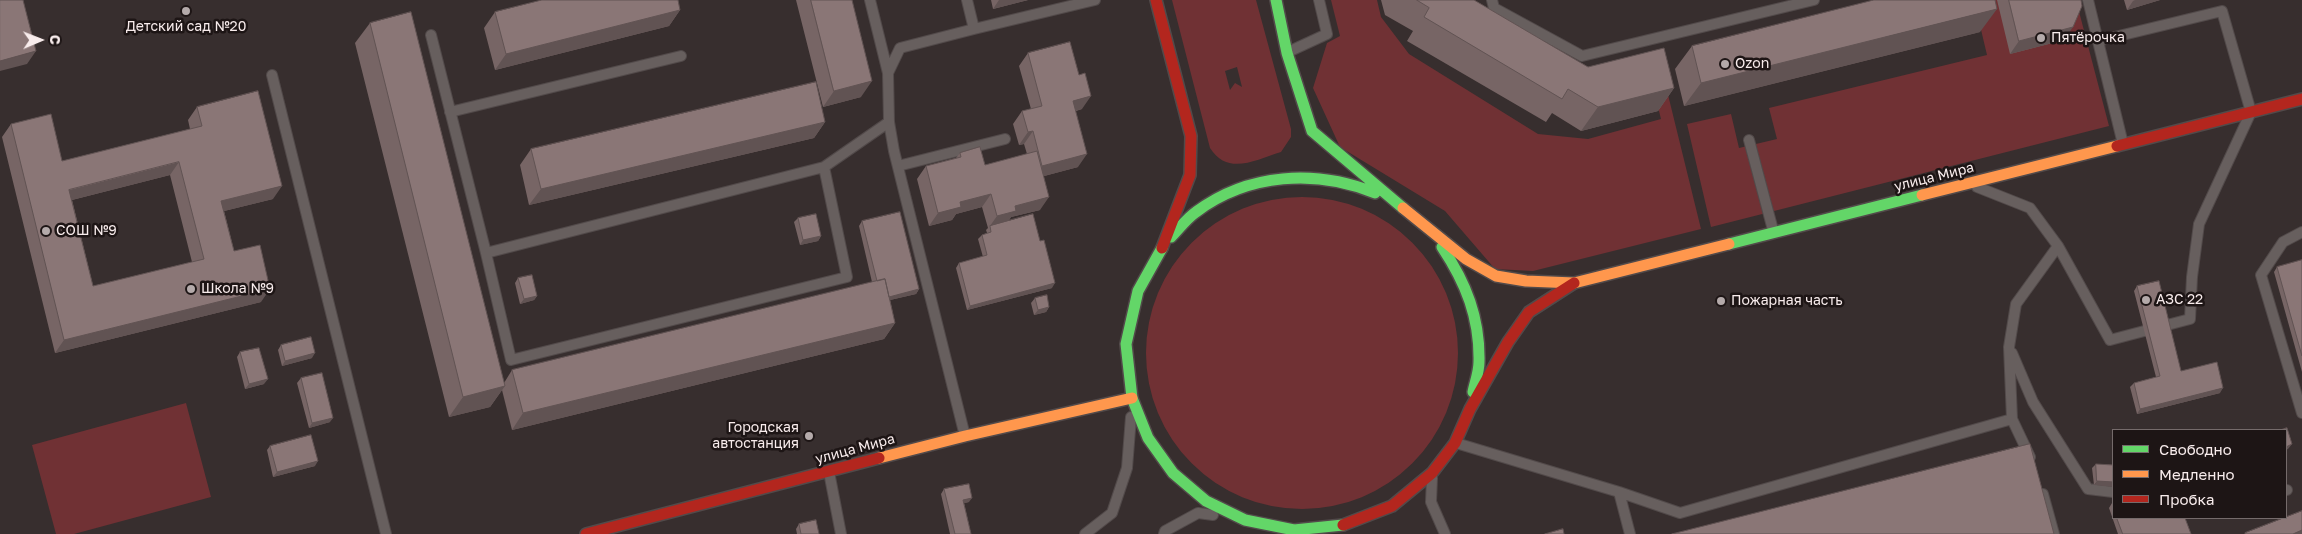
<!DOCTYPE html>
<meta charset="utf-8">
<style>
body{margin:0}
#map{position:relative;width:2302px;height:534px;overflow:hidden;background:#372e2e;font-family:"Golos Text",sans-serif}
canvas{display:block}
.legend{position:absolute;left:2112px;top:429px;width:175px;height:90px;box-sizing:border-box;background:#1d1515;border:1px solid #756b6b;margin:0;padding:6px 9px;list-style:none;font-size:15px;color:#f8ecec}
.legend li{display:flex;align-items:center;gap:10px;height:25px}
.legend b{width:25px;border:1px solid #756b6b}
.north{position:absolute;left:15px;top:15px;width:50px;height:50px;-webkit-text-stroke:4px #1d1515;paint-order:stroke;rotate:89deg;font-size:14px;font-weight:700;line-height:20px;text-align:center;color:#f8ecec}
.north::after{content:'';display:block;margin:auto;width:18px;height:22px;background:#f8ecec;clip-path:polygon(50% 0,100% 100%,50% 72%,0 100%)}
</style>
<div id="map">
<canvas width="2302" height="534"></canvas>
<ul class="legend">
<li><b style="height:6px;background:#63d668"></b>Свободно</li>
<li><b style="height:6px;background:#ff974d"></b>Медленно</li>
<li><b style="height:6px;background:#b3261e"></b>Пробка</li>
</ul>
<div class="north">С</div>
</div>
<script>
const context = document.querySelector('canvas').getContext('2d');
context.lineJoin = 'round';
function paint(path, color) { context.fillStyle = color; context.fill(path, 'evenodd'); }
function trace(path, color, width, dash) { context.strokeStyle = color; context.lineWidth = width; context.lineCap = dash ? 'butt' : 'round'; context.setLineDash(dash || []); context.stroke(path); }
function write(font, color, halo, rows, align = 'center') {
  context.font = font + ' "Golos Text",sans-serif'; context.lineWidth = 5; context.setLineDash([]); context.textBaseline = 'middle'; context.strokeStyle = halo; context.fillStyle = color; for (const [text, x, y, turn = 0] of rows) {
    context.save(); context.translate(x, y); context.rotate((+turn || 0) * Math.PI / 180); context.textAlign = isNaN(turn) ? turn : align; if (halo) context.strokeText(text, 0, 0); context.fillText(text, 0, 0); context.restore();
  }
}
paint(new Path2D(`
 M1172,0H1256L1291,129V137L1281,152C1255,160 1228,176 1210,148ZM1237,67L1242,87L1235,83L1230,90L1225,71Z
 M1331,0H1377L1381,17L1409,54L1538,134L1588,139L1661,119L1646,59L1658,54L1701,229L1533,271L1495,269L1445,211L1340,147L1313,88L1327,43L1340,36Z
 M1974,0H2076L2109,126L1711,227L1687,124L1731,114L1739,148L1777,139L1769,108L1987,55Z
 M1146 353a156 156 0 1 1 312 0a156 156 0 1 1-312 0Z
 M186,403L211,497L74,534H56L32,445Z`), '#703134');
const lane = new Path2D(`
 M870,0L888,73
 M1492,0L1494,8L1582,56L1814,0
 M2088,0L2123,144
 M974,29L1095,0
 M431,35L486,253
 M1288,52L1327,34L1319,0
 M272,75L386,534
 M450,112L681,56
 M1749,140L1773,230
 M898,166L1005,139
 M824,167L847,277L511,360L486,253L824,167L889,122
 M1977,187L2030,208L2058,246L2110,340L2190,319L2192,277L2199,224L2251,112L2222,11L2098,41
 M2302,232L2283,242L2261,275L2302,413
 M2012,353L2033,402L2088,489L2113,492
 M965,436L894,151L889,122L888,73L900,48L974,29L967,0
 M1456,443L1619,492L1680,513L2012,419
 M2030,457L2012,419L2009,347L2016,304L2058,246
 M829,472L841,534
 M1432,478L1431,502L1445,534
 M2286,490H2287
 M1619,492L1630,534
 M2043,494L2054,534
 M1085,534L1112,513L1127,468L1131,417
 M1164,534L1165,531L1198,513L1213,515`);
const fast = new Path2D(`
 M1276,0L1287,53L1312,131L1403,208
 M1171,237C1179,229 1186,219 1196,212C1248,173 1316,169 1375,193
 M1729,244L1922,195
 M1442,247C1466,283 1480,318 1479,362C1479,372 1475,382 1473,392
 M1162,248L1138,291L1126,344L1132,398L1148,438L1173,473L1206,501L1245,520L1294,530L1343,525`);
const slow = new Path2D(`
 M1922,195L2117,146
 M1403,208L1466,259L1496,276L1526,281L1574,283L1729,244
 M879,458L965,436L1132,398`);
const jam = new Path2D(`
 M1156,0L1191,136L1190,175L1162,248
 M2117,146L2302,99
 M1343,525L1392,506L1432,473L1455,443L1470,409L1508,342L1529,312L1574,283
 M586,534L879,458`);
trace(lane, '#524a4a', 12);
trace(fast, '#524a4a', 14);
trace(slow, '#524a4a', 14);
trace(jam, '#524a4a', 14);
trace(lane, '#675f5e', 10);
trace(fast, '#63d668', 11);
trace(slow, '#ff974d', 11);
trace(jam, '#b3261e', 11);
paint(new Path2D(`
 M796,0H852L861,97L823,107Z
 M991,0H1028L993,9Z
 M1381,0H1474L1588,67L1674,88L1658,111L1581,131L1552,113L1546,122L1407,41L1413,31L1385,15Z
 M1997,0H2081L2064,40L2010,54Z
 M2124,0H2160L2127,10Z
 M680,10L669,26L495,70L484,28L495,12Z
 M370,23L504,383L512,370L872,282L859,226L862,221L919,289L916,294L890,300L895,323L884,339L512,430L502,390L490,407L449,417L355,43Z
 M1980,32L1684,106L1675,69L1692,46Z
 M1028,53L1082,109L1076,111L1078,167L1044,176L1040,210L1011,217L1009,220L1052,288L967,310L956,268L959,263L983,257L978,239L982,235L987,233L986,230L988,228L982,207L956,214L952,220L929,226L917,179L926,166L956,158L960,153L985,165L1027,154L1024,144L1019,145L1013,124L1022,111L1031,109L1019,66Z
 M197,107L273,199L224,211L234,251L261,302L55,353L2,137L11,124L62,161L190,129L188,120ZM170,175L192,262L93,286L72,200Z
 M825,122L814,138L529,205L520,165L531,149Z
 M798,218L821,236L818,241L800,245L794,222Z
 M2302,260V372L2274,272L2277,267Z
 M518,278L537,296L534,300L520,304L515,283Z
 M2137,286L2181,371L2220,393L2137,414L2130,387L2134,383L2156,377L2134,291Z
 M1035,298L1049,307L1046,312L1034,315L1031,303Z
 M281,345L312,358L282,366L278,350Z
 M240,352L264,384L245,389L237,357Z
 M301,378L330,422L309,428L297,383Z
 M270,446L315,466L273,477L267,450Z
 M2096,464L2113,465L2094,485L2092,468Z
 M944,489L969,502L964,503L971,534H950L941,494Z
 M2112,503H2113V518H2185L2191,534H2118L2109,508Z
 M799,524L819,534H797L796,529Z`), '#776565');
paint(new Path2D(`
 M999,0H1028L993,9Z
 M2135,0H2160L2127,10L2133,1Z
 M1997,9L1980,32L1684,106L1701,83Z
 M680,10L669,26L495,70L506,54Z
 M2073,27L2064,40L2010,54L2019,41Z
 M36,51L27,64L0,71V61Z
 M872,81L861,97L823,107L834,91Z
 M1674,88L1658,111L1581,131L1598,107Z
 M1091,96L1082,109L1064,114L1073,101Z
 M825,122L814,138L529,205L541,189Z
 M1033,131L1024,144L1019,145L1028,132Z
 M1087,154L1078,167L1033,179L1042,166Z
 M179,162L170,175L60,203L69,190Z
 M282,186L273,199L212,214L221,201Z
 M991,194L982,207L956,214L952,220L929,226L938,213L960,202Z
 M1049,197L1040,210L1011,217L1007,224L990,226L997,216L1015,206Z
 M821,236L818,241L800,245L803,240Z
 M1055,283L1052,288L967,310L970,306Z
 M270,289L261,302L55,353L64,340Z
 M919,289L916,294L877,303L881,299Z
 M537,296L534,300L520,304L524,299Z
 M1049,307L1046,312L1034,315L1038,310Z
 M895,323L884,339L512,430L523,413Z
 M315,353L312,358L282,366L285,361Z
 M268,379L264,384L245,389L249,384Z
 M505,386L490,407L449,417L463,397Z
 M2223,388L2220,393L2137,414L2140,409Z
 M333,418L330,422L309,428L312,423Z
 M2292,444L2288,449L2286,450V447Z
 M318,461L315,466L273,477L277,472Z
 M2097,481L2113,482V487L2094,485Z
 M972,498L969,502L960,504L963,500Z
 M2302,530V534H2293Z`), '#615353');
const building = new Path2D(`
 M0,0H23L36,51L0,61Z
 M542,0H678L680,10L506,54L495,12Z
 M811,0H852L872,81L834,91Z
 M1417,0H1474L1588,67L1664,48L1674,88L1598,107L1568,89L1562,99L1424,17L1429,8Z
 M1874,0H1995L1997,9L1701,83L1692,46Z
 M2009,0H2081L2082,6L2073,27L2019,41Z
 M411,12L505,386L463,397L370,23Z
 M1070,42L1079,75L1085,73L1091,96L1073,101L1087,154L1042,166L1033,131L1028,132L1022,111L1042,106L1028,53Z
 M816,82L825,122L541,189L531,149Z
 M258,91L282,186L221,201L234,251L260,245L270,289L64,340L11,124L51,114L62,161L202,126L197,107ZM179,162L204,259L93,286L69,190Z
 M980,147L985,165L1037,151L1049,197L1015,206L1016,211L997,216L991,194L960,202L961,207L938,213L926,166L961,157L960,153Z
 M900,212L919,289L889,297L885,279L877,281L862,221Z
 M816,214L821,236L803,240L798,218Z
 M1033,214L1040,241L1044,240L1055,283L970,306L959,263L987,255L982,235L991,232L990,226Z
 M2302,260V356L2277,267Z
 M532,275L537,296L524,299L518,278Z
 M885,279L895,323L523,413L512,370Z
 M2159,281L2181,371L2217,362L2223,388L2140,409L2134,383L2160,376L2137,286Z
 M1047,295L1049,307L1038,310L1035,298Z
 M311,337L315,353L285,361L281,345Z
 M259,348L268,379L249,384L240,352Z
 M322,373L333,418L312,423L301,378Z
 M2287,428L2292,444L2286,447V430H2281Z
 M311,435L318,461L277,472L270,446Z
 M2030,444L2054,534H1672Z
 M2096,464L2113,465V482L2097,481Z
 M969,484L972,498L963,500L971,534H955L944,489Z
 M2302,511V530L2293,534H2245V533Z
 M2117,518H2185L2191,534H2123Z
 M816,520L819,534H801L799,524Z
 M1563,529L1564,534H1545Z`);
paint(building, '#8a7676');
trace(building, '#615353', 1);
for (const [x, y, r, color] of [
 [186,11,5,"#b4aaaa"],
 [2041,38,5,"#b4aaaa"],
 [1725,64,5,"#b4aaaa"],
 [46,231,5,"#b4aaaa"],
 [191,289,5,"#b4aaaa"],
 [2146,300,5,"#b4aaaa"],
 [1721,301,5,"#b4aaaa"],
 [809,436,5,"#b4aaaa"]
]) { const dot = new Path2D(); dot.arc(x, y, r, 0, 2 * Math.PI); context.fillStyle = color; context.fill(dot); trace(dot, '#1d1515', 2); }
write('14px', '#f8ecec', '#1d1515', [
 ["Детский сад №20",186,27,"center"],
 ["Пятёрочка",2051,38],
 ["Ozon",1735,64],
 ["СОШ №9",56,231],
 ["Школа №9",201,289],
 ["АЗС 22",2156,300],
 ["Пожарная часть",1731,301],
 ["Городская",799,428,"right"],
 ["автостанция",799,444,"right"]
], 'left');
write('14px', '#f8ecec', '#1d1515', [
 ["улица Мира",1934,177,-14],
 ["улица Мира",855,449,-15]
]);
</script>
